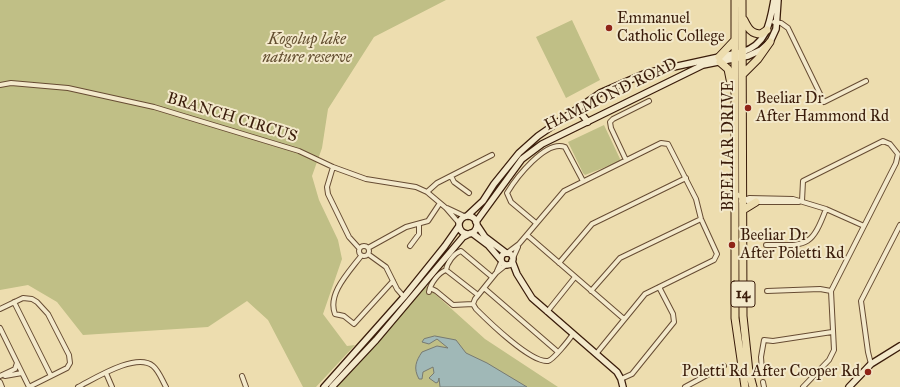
<!DOCTYPE html>
<style>
body{margin:0}
canvas{display:block;background:#edddaf}
</style>
<canvas width="900" height="387"></canvas>
<script>
const context = document.querySelector('canvas').getContext('2d');
context.lineJoin = 'round';
function paint(path, color) { context.fillStyle = color; context.fill(path, 'evenodd'); }
function trace(path, color, width, dash) { context.strokeStyle = color; context.lineWidth = width; context.lineCap = dash ? 'butt' : 'round'; context.setLineDash(dash || []); context.stroke(path); }
function write(font, color, halo, rows, align = 'center') {
  context.font = font + ' "IM FELL Great Primer",serif'; context.lineWidth = 4; context.setLineDash([]); context.textBaseline = 'middle'; context.strokeStyle = halo; context.fillStyle = color; for (const [text, x, y, turn = 0] of rows) {
    context.save(); context.translate(x, y); context.rotate((+turn || 0) * Math.PI / 180); context.textAlign = isNaN(turn) ? turn : align; if (halo) context.strokeText(text, 0, 0); context.fillText(text, 0, 0); context.restore();
  }
}
paint(new Path2D(`
 M0,0H446L374,37L328,109L322,148L312,176L319,200L338,240L342,259L323,314L347,346L355,345L316,387H303L268,320L247,301L208,327L83,335L57,302L28,285L0,290Z
 M572,20L600,80L566,98L536,37Z
 M604,125L621,161L585,175L583,173L568,142Z
 M425,285L485,339L558,387H332Z`), '#c0bf86');
const water = new Path2D(`
 M435,336L456,340L466,353L487,363L527,387H440L439,378L438,382L436,383L429,378L434,373L433,367L423,372L422,379H419C413,368 416,361 422,352L437,346L448,348L437,339L429,344L422,342L424,339Z`);
paint(water, '#a0b8b7');
trace(water, '#777a72', 1);
const street = new Path2D(`
 M774,22L781,23L788,28L824,102L866,81
 M0,85L11,83L68,88L154,107L299,151L333,167L366,179L416,187L427,192L446,208L459,223
 M626,160L611,128L610,122L613,119L649,101
 M333,167L327,187L328,194L349,237L359,248
 M451,176L454,182L469,193
 M427,192L437,183L492,155
 M735,193L749,202H799
 M741,201L749,198L793,199L826,209L864,226
 M802,201L803,181L883,141L890,144L898,154L896,163L831,291L834,350L829,360L803,387
 M447,208L464,216
 M536,223L511,202L507,193C516,178 546,139 565,147L583,181
 M527,235L624,319
 M766,245C806,245 811,249 826,209
 M359 251a5 5 0 1 1 10 0a5 5 0 1 1-10 0Z
 M410,246L419,234V224
 M368,248L406,227L428,221L440,203
 M507,253L519,244L564,191L661,143L668,144L696,199L701,219L717,254L714,260L645,294L596,354
 M368,254L386,267L397,289L404,297
 M361,256C349,272 327,294 335,314L344,316L354,324L393,281
 M513,258L518,247
 M559,263L592,224L686,178
 M506,265L496,273L475,299L473,304L476,309C488,321 531,363 548,361C553,360 569,340 573,334
 M446,270C447,263 454,253 461,251L492,277
 M497,271L501,262
 M430,288L436,291L453,305L473,304
 M484,288L558,352
 M591,291L620,258L701,219
 M767,291L820,289L831,291
 M429,292C430,284 438,273 446,270L478,295
 M14,302L51,376
 M0,309L23,298L32,299L37,302L48,314L69,355L70,363L67,368L29,387
 M547,312L575,277
 M0,328L29,387
 M871,364L868,352L861,301L900,225
 M762,371L761,357L764,340L773,341L832,332
 M106,373L112,387
 M0,376L15,369L17,363
 M5,376L22,373
 M242,376L246,387
 M621,379L632,374L674,322L673,314L659,287
 M0,382L2,387
 M763,382L764,387
 M78,387C94,379 136,352 153,366C159,371 162,380 166,387
 M685,387L724,366`);
const secondary = new Path2D(`
 M579,106L580,112L588,122
 M467,216L483,201L494,184L519,153L538,136L600,93L646,73L742,52C767,45 770,22 774,0
 M459 225a9 9 0 1 1 18 0a9 9 0 1 1-18 0Z
 M476,222L522,159L542,144L703,65L748,56L761,50L770,42L776,29L778,0
 M477,225L485,237L506,253
 M472,233L488,245L500,259
 M501 259a6 6 0 1 1 12 0a6 6 0 1 1-12 0Z
 M512,261L517,274L532,298L617,372L621,379L623,387
 M324,387L404,297L445,246L459,226
 M332,387L376,340L463,237L471,233
 M849,387L871,364L900,346`);
const highway = new Path2D(`
 M735,0V318L745,387
 M742,0L743,316L749,372L753,387
 M744,20C748,28 751,34 761,34L767,30
 M719,57L734,41
 M720,62L728,69L731,84
 M743,74L758,59L770,42
 M743,210L756,202`);
trace(street, '#674c33', 6);
trace(secondary, '#3a1c0a', 8);
trace(highway, '#3a1c0a', 9);
trace(street, '#f3e9cb', 4);
trace(secondary, '#f3e9cb', 5.5);
trace(highway, '#edddaf', 7);
for (const [x, y, r, color] of [
 [609,28,4,"#8f2418"],
 [748,108,4,"#8f2418"],
 [732,245,4,"#8f2418"],
 [868,372,4,"#8f2418"]
]) { const dot = new Path2D(); dot.arc(x, y, r, 0, 2 * Math.PI); context.fillStyle = color; context.fill(dot); trace(dot, '#f3e9cb', 1.5); }
for (const [x, y, w] of [
 [743,294,24]
]) { const box = new Path2D(); box.roundRect(x - w / 2, y - 13, w, 26, 3); context.fillStyle = '#f3e9cb'; context.fill(box); trace(box, '#3a1c0a', 1); }
write('bold 15px', '#3a1c0a', null, [
 ["14",743,294]
]);
write('16px', '#3a1c0a', '#f3e9cb', [
 ["Emmanuel",617,19],
 ["Catholic College",617,37],
 ["Beeliar Dr",756,99],
 ["After Hammond Rd",756,117],
 ["Beeliar Dr",740,236],
 ["After Poletti Rd",740,254],
 ["Poletti Rd After Cooper Rd",860,372,"right"]
], 'left');
write('italic 16px', '#624d2f', '#f3e9cb', [
 ["Kogolup lake",307,40],
 ["nature reserve",307,58]
]);
write('16px', '#3a1c0a', '#f3e9cb', [
 ["HAMMOND ROAD",611,95,-26],
 ["BRANCH CIRCUS",232,118,17],
 ["BEELIAR DRIVE",729,146,-90]
]);
</script>
